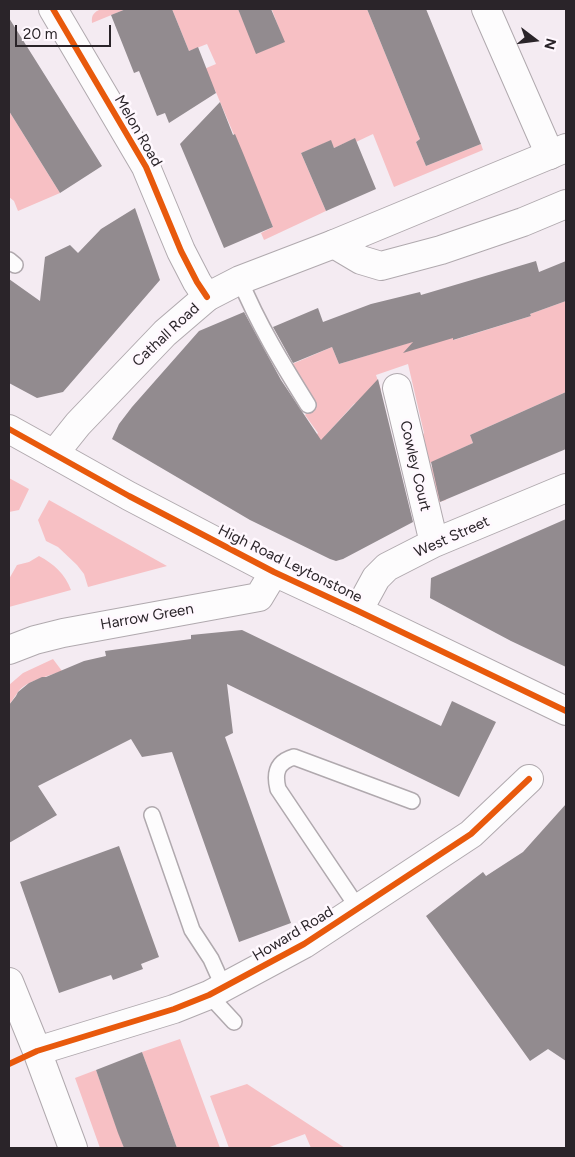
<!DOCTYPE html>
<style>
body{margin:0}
#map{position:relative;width:575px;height:1157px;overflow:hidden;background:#f4ebf2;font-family:Figtree,sans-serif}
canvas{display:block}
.frame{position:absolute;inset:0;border:10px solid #2a2429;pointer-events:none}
.north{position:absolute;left:510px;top:15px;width:50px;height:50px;-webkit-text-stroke:4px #fff8fe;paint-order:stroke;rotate:105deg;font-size:14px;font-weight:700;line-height:20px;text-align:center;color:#2a2429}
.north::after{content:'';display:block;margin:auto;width:18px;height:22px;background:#2a2429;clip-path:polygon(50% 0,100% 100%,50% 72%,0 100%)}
.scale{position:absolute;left:15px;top:25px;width:96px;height:22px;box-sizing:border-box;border:2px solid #2a2429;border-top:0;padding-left:6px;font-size:15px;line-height:18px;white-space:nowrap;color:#2a2429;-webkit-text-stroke:4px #fff8fe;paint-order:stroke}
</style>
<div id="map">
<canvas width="575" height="1157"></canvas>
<div class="frame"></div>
<div class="north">N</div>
<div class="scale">20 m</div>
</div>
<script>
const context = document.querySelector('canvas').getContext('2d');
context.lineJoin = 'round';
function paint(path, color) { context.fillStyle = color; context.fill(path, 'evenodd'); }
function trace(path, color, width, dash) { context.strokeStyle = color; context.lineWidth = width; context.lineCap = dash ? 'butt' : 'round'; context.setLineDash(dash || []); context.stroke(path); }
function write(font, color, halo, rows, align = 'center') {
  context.font = font + ' Figtree,sans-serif'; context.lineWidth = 5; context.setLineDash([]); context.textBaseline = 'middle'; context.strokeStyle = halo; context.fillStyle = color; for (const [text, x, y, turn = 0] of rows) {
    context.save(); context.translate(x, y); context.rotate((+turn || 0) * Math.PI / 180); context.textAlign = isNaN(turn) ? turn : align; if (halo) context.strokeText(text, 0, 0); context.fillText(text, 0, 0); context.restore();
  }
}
paint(new Path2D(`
 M101,9H126L92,23C91,15 94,12 101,9Z
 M172,9H238L257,53L284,42L272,10L275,9H367L420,139L416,142L426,166L481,144L483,150L394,187L373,134L356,142L354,139L334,148L330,141L301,153L326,211L264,240L261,233L273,227L215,90L197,72L216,64L207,44L189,51Z
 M9,111L60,193L18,211L14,201L9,197Z
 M566,301V392L470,435L473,443L430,463L446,500L439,502L418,442L424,433L408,364L376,375L381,390L354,404L325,436L352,466L294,458L318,433L305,415L316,405L290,365L332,347L339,364L428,337L453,338L454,340L531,316L530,314Z
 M9,478L29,489L19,510L9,512Z
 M49,500L167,566L88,587L84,574L77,565L58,547L46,541L38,520Z
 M39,556C54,564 65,574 71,590L9,607V579L17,565L29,562Z
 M53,659L62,671C50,676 25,681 18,692C15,696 12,701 9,705V685L23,673Z
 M180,1039L220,1148H177L142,1052Z
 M96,1070L124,1148H100L75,1078Z
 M247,1084L345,1148H311L305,1134L267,1148H229L210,1096Z`), '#f7c0c4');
paint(new Path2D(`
 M126,9H172L189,51L198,47L216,93L169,123L165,113L157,116L139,71L134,73L111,15Z
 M238,9H271L285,42L256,54Z
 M367,9H426L481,144L426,166L416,142L420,139Z
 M9,18L102,166L60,193L9,111Z
 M220,102L233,135L235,134L243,153L273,227L224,248L180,144Z
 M355,138L376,189L326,211L301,153L331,140L334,148Z
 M135,208L160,280L63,392L37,398L9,383V279L40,301L45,257L70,245L78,253L101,229Z
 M536,261L539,272L566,261V301L530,314L531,316L453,340V338L403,353L413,342L339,364L332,347L293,363L273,327L318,308L323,322L371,304L420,292L421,295Z
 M244,312L281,380L321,440L378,379L413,522L343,559L336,561L330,559L250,520L112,439L119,424L132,407L199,331Z
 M566,392V449L440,502L431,462L473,443L470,435Z
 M566,519V667L511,641L430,598L431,578Z
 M242,630L441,726L452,701L496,722L459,797L227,684L233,733L225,737L291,923L239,942L172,752L142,757L131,739L38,786L57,815L9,843V705L16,696L18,692L29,683L42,677H46L84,661L106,656L105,651L191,639V635Z
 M566,804V1061L548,1049L530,1061L426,916L483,872L486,876L523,852Z
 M119,846L159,957L141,964L143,969L113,980L111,975L59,993L20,882Z
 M142,1052L152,1079L177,1148H124L118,1133L96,1070Z`), '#928b8f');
const service = new Path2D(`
 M9,260L15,265
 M240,280C258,324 283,365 308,405
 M152,815L192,930L211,959L224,988
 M358,908L278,789C274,773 277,762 294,757L412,801
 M209,995L234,1022`);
const minor = new Path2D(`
 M53,9L146,167L181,251L197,282L207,297
 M486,9L550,155
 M334,244L361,260L381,266L441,250L523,222L566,204
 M397,388L434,543
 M358,611L376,578L387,567L434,543L566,488
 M37,1051L174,1009L209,995L304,944L471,834L529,779`);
const tertiary = new Path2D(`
 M54,454L129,496L274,572L358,611L566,711
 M9,650L35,640L63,633L259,597L274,572`);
const secondary = new Path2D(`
 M9,429L54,454L78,424L165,333L207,297L240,280L334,244L566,148
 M9,982L37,1051L73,1148`);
trace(service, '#b0a9ae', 18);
trace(minor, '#b0a9ae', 30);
trace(tertiary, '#b0a9ae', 30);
trace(secondary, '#b0a9ae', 30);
trace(service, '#fdfcfd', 15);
trace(minor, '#fdfcfd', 28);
trace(tertiary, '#fdfcfd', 28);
trace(secondary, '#fdfcfd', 28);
trace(new Path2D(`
 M53,9L146,167L181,251L197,282L207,297
 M9,429L129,496L274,572L358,611L566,711
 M9,1064L37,1051L174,1009L209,995L304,944L471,834L529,779`), '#e8590c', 6);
write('15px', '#2a2429', '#fff8fe', [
 ["Melon Road",138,131,60],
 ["Cathall Road",166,335,-43],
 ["Cowley Court",415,466,77],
 ["West Street",452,537,-24],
 ["High Road Leytonstone",290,564,26],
 ["Harrow Green",147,617,-10],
 ["Howard Road",293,934,-31]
]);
</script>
